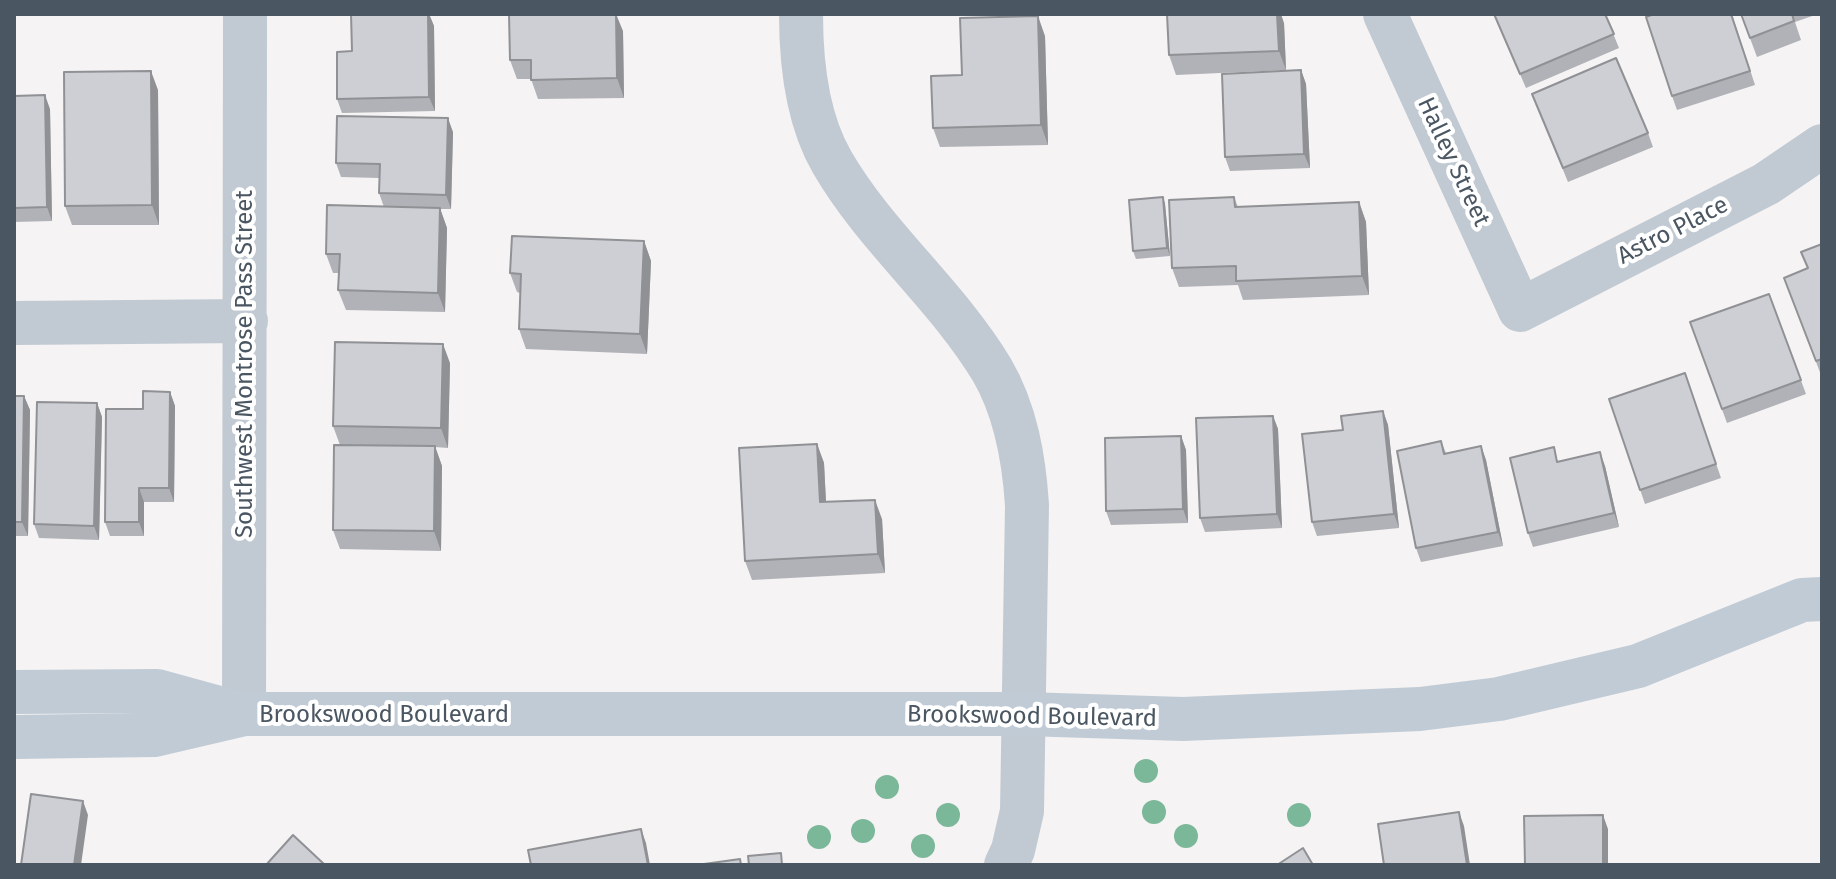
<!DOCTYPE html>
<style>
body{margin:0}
#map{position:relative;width:1836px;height:879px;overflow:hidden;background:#f5f3f3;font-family:"Fira Sans",sans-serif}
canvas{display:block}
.frame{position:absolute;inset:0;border:16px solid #4a5661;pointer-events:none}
</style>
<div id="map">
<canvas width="1836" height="879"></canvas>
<div class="frame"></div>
</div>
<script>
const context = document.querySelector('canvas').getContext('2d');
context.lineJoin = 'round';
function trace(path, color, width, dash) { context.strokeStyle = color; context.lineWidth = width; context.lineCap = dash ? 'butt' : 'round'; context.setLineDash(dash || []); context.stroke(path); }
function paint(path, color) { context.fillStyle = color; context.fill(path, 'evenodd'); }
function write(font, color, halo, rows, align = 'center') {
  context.font = font + ' "Fira Sans",sans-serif'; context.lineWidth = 8; context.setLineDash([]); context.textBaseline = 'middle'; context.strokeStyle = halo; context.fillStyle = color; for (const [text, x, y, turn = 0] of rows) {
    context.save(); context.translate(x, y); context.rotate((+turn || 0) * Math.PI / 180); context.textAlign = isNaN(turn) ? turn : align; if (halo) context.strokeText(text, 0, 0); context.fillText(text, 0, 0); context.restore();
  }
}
trace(new Path2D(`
 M801,14C801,63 807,119 832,162C876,238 947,295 992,370C1016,411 1024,459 1027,505L1022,811L1013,850L1006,865
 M1385,14L1520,310L1766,184L1822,146
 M14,323L246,321
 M244,714L245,14`), '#c1cad2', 44);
trace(new Path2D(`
 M14,692L157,691L237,713
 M14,737L154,735L244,714H1025L1183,719L1420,709L1499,699L1638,666L1802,600L1822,599`), '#c1cbd6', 44);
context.fillStyle = '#7bb799';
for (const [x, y] of [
 [1146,771],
 [887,787],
 [1154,812],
 [948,815],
 [1299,815],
 [863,831],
 [1186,836],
 [819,837],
 [923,846]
]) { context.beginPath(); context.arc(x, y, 12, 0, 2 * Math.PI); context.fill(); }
paint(new Path2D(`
 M331,14H429L434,26L435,111L342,113L337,99L352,51L351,14Z
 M1494,14H1605L1619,48L1526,88Z
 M1732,14L1755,85L1677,110L1672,96Z
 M1741,14H1818L1795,22L1801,40L1757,57Z
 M1284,23L1286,70L1176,75L1169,55Z
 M623,31L624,98L538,99L531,79H517L510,60Z
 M1045,36L1048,145L940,147L933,128L962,75Z
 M1301,70L1306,84L1310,168L1230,171L1225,157Z
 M158,90L159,225H72L65,206Z
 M1532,94L1648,133L1653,147L1568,182Z
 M14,96L50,109L52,221L14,222Z
 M453,132L451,209H440L447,228L445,312L346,310L338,290L339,273H333L326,254L384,207L379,193V178L341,177L336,163Z
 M1163,197L1165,204L1170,256L1136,259L1133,251Z
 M1234,197L1238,207L1359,202L1366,222L1369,295L1243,300L1238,285L1179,287L1172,268Z
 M644,241L651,261L647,354L526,349L519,329L520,293L517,292L510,273Z
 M1822,244V375H1821L1784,278L1807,269Z
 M1769,294L1806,394L1727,423L1690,322Z
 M450,363L448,448L435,447L442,466L441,551L340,549L333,530L340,445L333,426Z
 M1685,373L1721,478L1645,504L1609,399Z
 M170,392L175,406L174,502H144V536H110L105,522L143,409Z
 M14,396H24L30,410L28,536H14Z
 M97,403L102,417L99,540L39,538L34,524Z
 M1383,411L1388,425L1399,528L1317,536L1312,522L1343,430Z
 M1273,416L1278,429L1282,528L1205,532L1200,518Z
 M1181,436L1186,450L1188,523L1111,525L1106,511Z
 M1441,441L1446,453L1481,446L1486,460L1503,546L1421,562L1416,548Z
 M817,444L824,463L826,502L882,519L885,573L752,580L745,561Z
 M1559,462L1605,466L1619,527L1533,547L1528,533Z`), '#b0b2b7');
paint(new Path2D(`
 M429,14L434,26L435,111L429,97Z
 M616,14L623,31L624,98L617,78Z
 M1277,14H1281L1284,23L1286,70L1279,51Z
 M1038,16L1045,36L1048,145L1041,125Z
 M1301,70L1306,84L1310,168L1304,154Z
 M151,71L158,90L159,225L152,205Z
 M45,95L50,109L52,221L47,207Z
 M448,118L453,132L451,209L446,195Z
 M1163,197L1165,204L1170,256L1167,248Z
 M1359,202L1366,222L1369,295L1362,276Z
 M440,208L447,228L445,312L438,293Z
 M644,241L651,261L647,354L640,334Z
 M443,344L450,363L448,448L441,428Z
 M170,392L175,406L174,502L169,488Z
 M24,396L30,410L28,536L22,522Z
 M97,403L102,417L99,540L94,526Z
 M1383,411L1388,425L1399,528L1394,514Z
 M1273,416L1278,429L1282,528L1277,514Z
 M1181,436L1186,450L1188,523L1183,509Z
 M817,444L824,463L827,522L820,502Z
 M435,446L442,466L441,551L434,531Z
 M1481,446L1486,460L1503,546L1498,532Z
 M1600,452L1605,466L1619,527L1614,513Z
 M139,488L144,502V536L139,522Z
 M875,500L882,519L885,573L878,554Z
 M83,801L88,815L81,865H74Z
 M1459,812L1464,826L1470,865H1467Z
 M1603,815L1608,829V865H1603Z
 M641,829L646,843L650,865H648Z`), '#909195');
const building = new Path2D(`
 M351,14H428L429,97L337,99V52L352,51Z
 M509,14H616L617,78L531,80V60H510Z
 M1167,14H1277L1279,51L1169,55Z
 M1494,14H1605L1614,34L1520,74Z
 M1654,14H1731L1750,71L1672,96L1646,17Z
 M1741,14H1792L1794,21L1750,38Z
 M1038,16L1041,125L933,128L931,76L962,75L960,18Z
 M1616,58L1648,133L1563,168L1532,94Z
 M1301,70L1304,154L1225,157L1222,74Z
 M151,71L152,205L65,206L64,72Z
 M45,95L47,207L14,208V96Z
 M337,116L448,118L446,195L379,193L380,164L336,163Z
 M1163,197L1167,248L1133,251L1129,200Z
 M1234,197L1235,207L1359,202L1362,276L1236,281V266L1172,268L1169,200Z
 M327,205L440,208L438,293L338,290L340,254H326Z
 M512,236L644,241L640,334L519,329L521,274L510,273Z
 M1822,244V359L1816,361L1784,278L1808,268L1801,252Z
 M1769,294L1801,380L1722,409L1690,322Z
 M335,342L443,344L441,428L333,426Z
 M1685,373L1716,464L1640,490L1609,399Z
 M143,391L170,392L169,488H139V522H105L106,409H143Z
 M14,396H24L22,522H14Z
 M37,402L97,403L94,526L34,524Z
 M1383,411L1394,514L1312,522L1302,434L1343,430L1341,416Z
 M1273,416L1277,514L1200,518L1196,418Z
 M1181,436L1183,509L1106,511L1105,438Z
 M1441,441L1444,454L1481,446L1498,532L1416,548L1397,451Z
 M817,444L820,502L875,500L878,554L745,561L739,448Z
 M334,445L435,446L434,531L333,530Z
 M1554,447L1557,462L1600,452L1614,513L1528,533L1510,458Z
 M31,794L83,801L74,865H21Z
 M1459,812L1467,865H1384L1378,824Z
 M1603,815V865H1525L1524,816Z
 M641,829L648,865H531L528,850Z
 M293,835L325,865H266Z
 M1303,848L1313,865H1277Z
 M781,853L782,865H749L748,856Z
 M740,859L741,865L704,864Z`);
paint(building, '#cdcfd5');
trace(building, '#909195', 2);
write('24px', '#4a5661', '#fff', [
 ["Halley Street",1453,162,65],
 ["Astro Place",1673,231,-27],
 ["Southwest Montrose Pass Street",245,364,-90],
 ["Brookswood Boulevard",384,715],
 ["Brookswood Boulevard",1032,717,1]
]);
</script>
